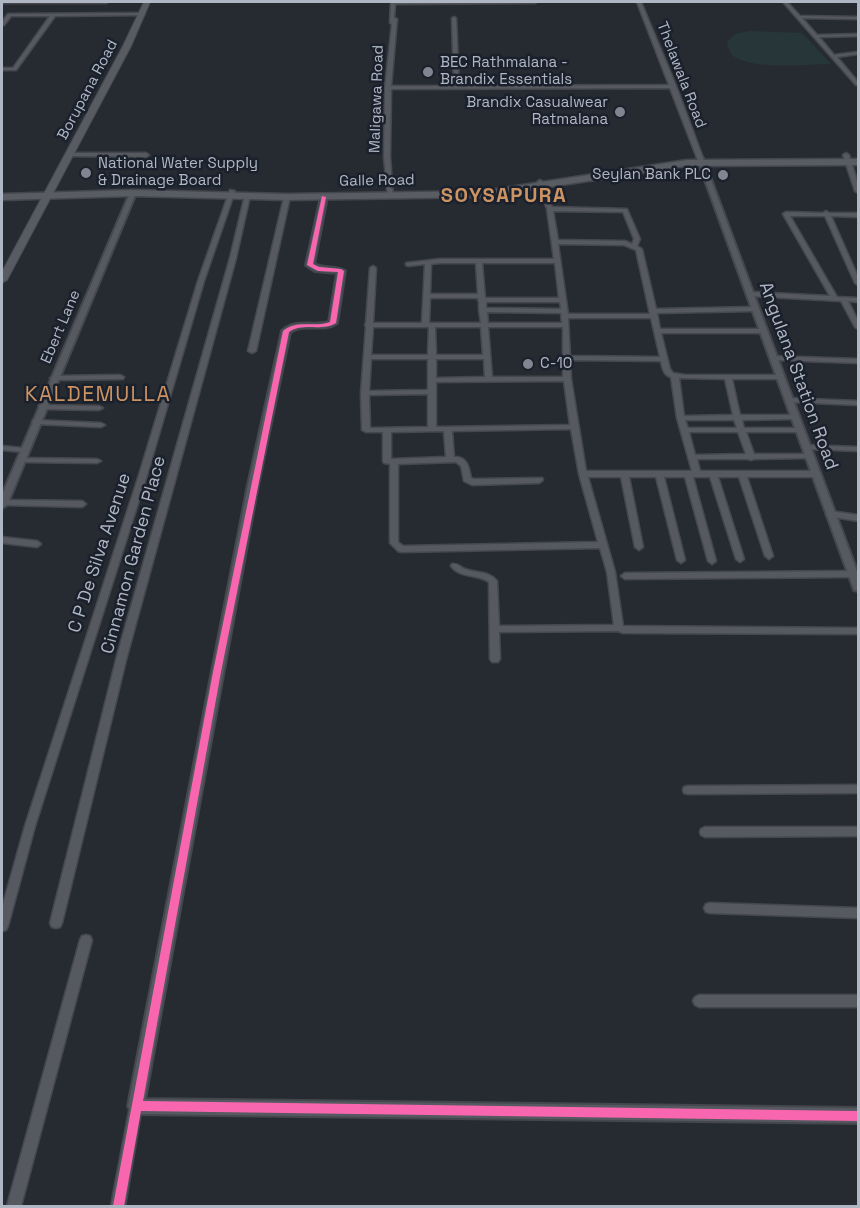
<!DOCTYPE html>
<style>
body{margin:0}
#map{position:relative;width:860px;height:1208px;overflow:hidden;background:#262b32;font-family:"Space Grotesk",sans-serif}
canvas{display:block}
.frame{position:absolute;inset:0;border:3px solid #b0b7c4;pointer-events:none}
</style>
<div id="map">
<canvas width="860" height="1208"></canvas>
<div class="frame"></div>
</div>
<script>
const context = document.querySelector('canvas').getContext('2d');
context.lineJoin = 'round';
function paint(path, color) { context.fillStyle = color; context.fill(path, 'evenodd'); }
function trace(path, color, width, dash) { context.strokeStyle = color; context.lineWidth = width; context.lineCap = dash ? 'butt' : 'round'; context.setLineDash(dash || []); context.stroke(path); }
function write(font, color, halo, rows, align = 'center') {
  context.font = font + ' "Space Grotesk",sans-serif'; context.lineWidth = 5; context.setLineDash([]); context.textBaseline = 'middle'; context.strokeStyle = halo; context.fillStyle = color; for (const [text, x, y, turn = 0] of rows) {
    context.save(); context.translate(x, y); context.rotate((+turn || 0) * Math.PI / 180); context.textAlign = isNaN(turn) ? turn : align; if (halo) context.strokeText(text, 0, 0); context.fillText(text, 0, 0); context.restore();
  }
}
paint(new Path2D(`
 M749,31L802,33L831,64C806,64 752,71 732,55C729,52 728,47 727,42L735,34Z`), '#273739');
const minor = new Path2D(`
 M2,2H108L106,3H2Z
 M391,2H537L535,3L395,4L394,18L397,19L391,86H454L452,18L454,17L456,18L459,86L669,85L637,2H641L676,86L703,158L700,160L697,158L670,88L391,89L390,157L393,197L388,198L384,157L385,88L392,24L390,23Z
 M783,2H787L800,16L858,17V19L802,18L817,35L858,34V36L819,37L834,55L858,52V54L837,57L858,82V85H856Z
 M142,13L144,15L55,16L16,70H2V68H13L50,16H11L4,25H2V22L8,14Z
 M69,153H146L149,155L146,157L67,156L66,155Z
 M846,153L849,155L858,184V193L855,191L843,155Z
 M540,180L543,182L552,207L627,209L640,239L637,246L642,249L656,309L755,307L758,309L755,311L657,313L660,329H763L766,331L763,333H661L670,369L673,373L685,375H784V379H732L740,415H794L798,417L794,419L742,420L744,428H800L804,430L800,432H746L754,454H809L813,456L809,458L754,459L751,460L748,459H697L700,471H817L821,474L817,477H747L773,556L769,559L765,556L739,477H718L744,559L740,562L736,559L710,477H693L716,561L712,564L708,561L685,477H664L685,560L681,563L677,560L656,477H629L643,547L639,550L635,547L621,477H588L615,572L623,626L858,628V634L623,633L618,631L499,632L500,659L498,662H492L490,659L489,582C476,573 461,579 451,566L452,564C459,563 459,567 465,569C477,574 488,570 497,581L499,626L614,625L607,572L600,548L401,552L398,551L390,543V464L384,463L383,461V432H366L362,430L361,393L366,327L365,325L366,323L370,268L373,266L376,268L373,323H422L425,264L408,266L406,265V263L440,259H554L547,209L537,182ZM553,211L623,212L634,239L632,244L625,241L558,240ZM558,244L624,245L636,250L650,314H568ZM440,263H476L478,294H430L431,264ZM482,263H555L559,298H485ZM430,298H479L478,300L479,302V310L481,323H429ZM486,302H560L561,309L486,308ZM487,312L561,313L562,323H488ZM568,318H651L660,357L570,356ZM373,327H429L428,355H371ZM435,327H481L483,355H436ZM488,327H563V377H492ZM371,359H428V390L369,391ZM436,359H484L485,377L436,378ZM570,360L661,361C662,368 664,376 671,377L677,418L692,471H586L571,379ZM679,378L725,379L733,415L684,416ZM564,381L570,425L436,427V382ZM428,394V427L370,428L369,395ZM685,420H734L737,428H688ZM571,429L579,474L598,542L403,546L398,542V464L456,462L461,466L464,481L472,485L539,483L543,480L542,478L474,479L471,478C469,467 467,456 454,457L452,431ZM444,431L446,457L391,459V432ZM689,432H738L746,454L695,455Z
 M230,190L235,191L204,281L147,475L35,826L8,926L6,930L2,931V908L25,826L139,475L198,281Z
 M245,195L250,196L236,258L127,656L62,923L60,927L56,928L52,927L50,923L117,656L230,258Z
 M287,195L290,197L256,351L252,353L248,351L284,197Z
 M826,211L829,213H858V217L831,216L858,277V285L855,283L825,216H790L837,297L858,298V302L848,301L858,321V329L855,327L841,301L750,296L747,294L750,292L830,296L783,214L786,212L823,213Z
 M771,356L858,359V363L774,360H771Z
 M120,375L124,377L123,379L54,380L50,378L54,376Z
 M786,398L858,401V405L789,402H786Z
 M39,405L99,406L103,408L99,410L42,409H39Z
 M33,420L101,423L105,425L101,427L36,424L32,422Z
 M804,445L858,447V451L807,449L803,447Z
 M2,446L23,448L27,450L23,452L2,450Z
 M18,458L97,459L101,461L97,463L21,462H18L17,460Z
 M2,500L82,501L86,504L82,507L3,505L2,504Z
 M830,511L858,515V521L827,516L826,514L827,512Z
 M2,537L37,541L41,544L37,547L2,543Z
 M854,571L858,574L854,577L625,579L621,576L625,573Z
 M858,785V793L688,794L684,793L683,790L684,787L688,786Z
 M705,827H858V836L705,837L701,835L700,832L701,829Z
 M710,903L858,908V918L710,913L706,912L704,908L706,904Z
 M86,935L90,936L92,940L21,1206H7L80,940L82,936Z
 M699,995H858V1007H699L695,1005L693,1001L695,997Z
 M136,1100L141,1101L142,1106L125,1206H111L130,1106L131,1101Z`);
const tertiary = new Path2D(`
 M700,156L703,158L858,574V591L854,590L853,587L697,158Z
 M133,191L136,193L7,505L2,508V495L130,193Z
 M324,195L327,197L314,264C324,269 336,266 345,271L337,323C323,333 304,322 290,332L258,485L145,1099L858,1108V1123L136,1114L131,1111L128,1106L248,485L282,331C295,318 313,327 329,322L337,273L315,271L306,265L321,197Z`);
const primary = new Path2D(`
 M144,2H150L131,46L7,280L2,283V272L123,46Z`);
const trunk = new Path2D(`
 M858,159V165L687,166L483,197L287,200L133,196L2,200V194L133,190L287,194L483,191L687,160Z`);
trace(minor, '#44474d', 3);
trace(tertiary, '#44474d', 4);
trace(primary, '#44484f', 2);
trace(trunk, '#43474d', 3);
paint(minor, '#565960');
paint(tertiary, '#565960');
paint(primary, '#585c62');
paint(trunk, '#595c62');
paint(new Path2D(`
 M322,196L326,197L313,264L319,267L341,269L344,271L336,323C321,332 303,322 289,332L221,672L143,1101L858,1111V1121L141,1111L124,1206H113L213,672L283,331C297,319 314,328 330,322L338,272L318,271L307,265Z`), '#f766af');
for (const [x, y, r, color] of [
 [428,72,6,"#808691"],
 [620,112,6,"#808691"],
 [86,173,6,"#808691"],
 [723,175,6,"#808691"],
 [528,364,6,"#808691"]
]) { const dot = new Path2D(); dot.arc(x, y, r, 0, 2 * Math.PI); context.fillStyle = color; context.fill(dot); trace(dot, '#1b212c', 2); }
write('15px', '#b0b7c4', '#1b212c', [
 ["BEC Rathmalana -",440,63],
 ["Brandix Essentials",440,80],
 ["Brandix Casualwear",608,103,"right"],
 ["Ratmalana",608,120,"right"],
 ["National Water Supply",98,164],
 ["& Drainage Board",98,181],
 ["Seylan Bank PLC",711,175,"right"],
 ["C-10",540,364]
], 'left');
write('15px', '#b0b7c4', '#1b212c', [
 ["Thelawala Road",681,75,69],
 ["Borupana Road",88,90,-62],
 ["Maligawa Road",377,99,-88],
 ["Galle Road",377,181,-1],
 ["Ebert Lane",61,327,-67]
]);
write('18px', '#b0b7c4', '#1b212c', [
 ["Angulana Station Road",798,376,70],
 ["C P De Silva Avenue",100,553,-72],
 ["Cinnamon Garden Place",134,555,-75]
]);
context.letterSpacing = '1.5px';
write('bold 20px', '#cc9363', '#1b212c', [
 ["SOYSAPURA",504,197]
]);
context.letterSpacing = '0px';
context.letterSpacing = '1.5px';
write('21px', '#cc9363', '#1b212c', [
 ["KALDEMULLA",98,395]
]);
context.letterSpacing = '0px';
</script>
